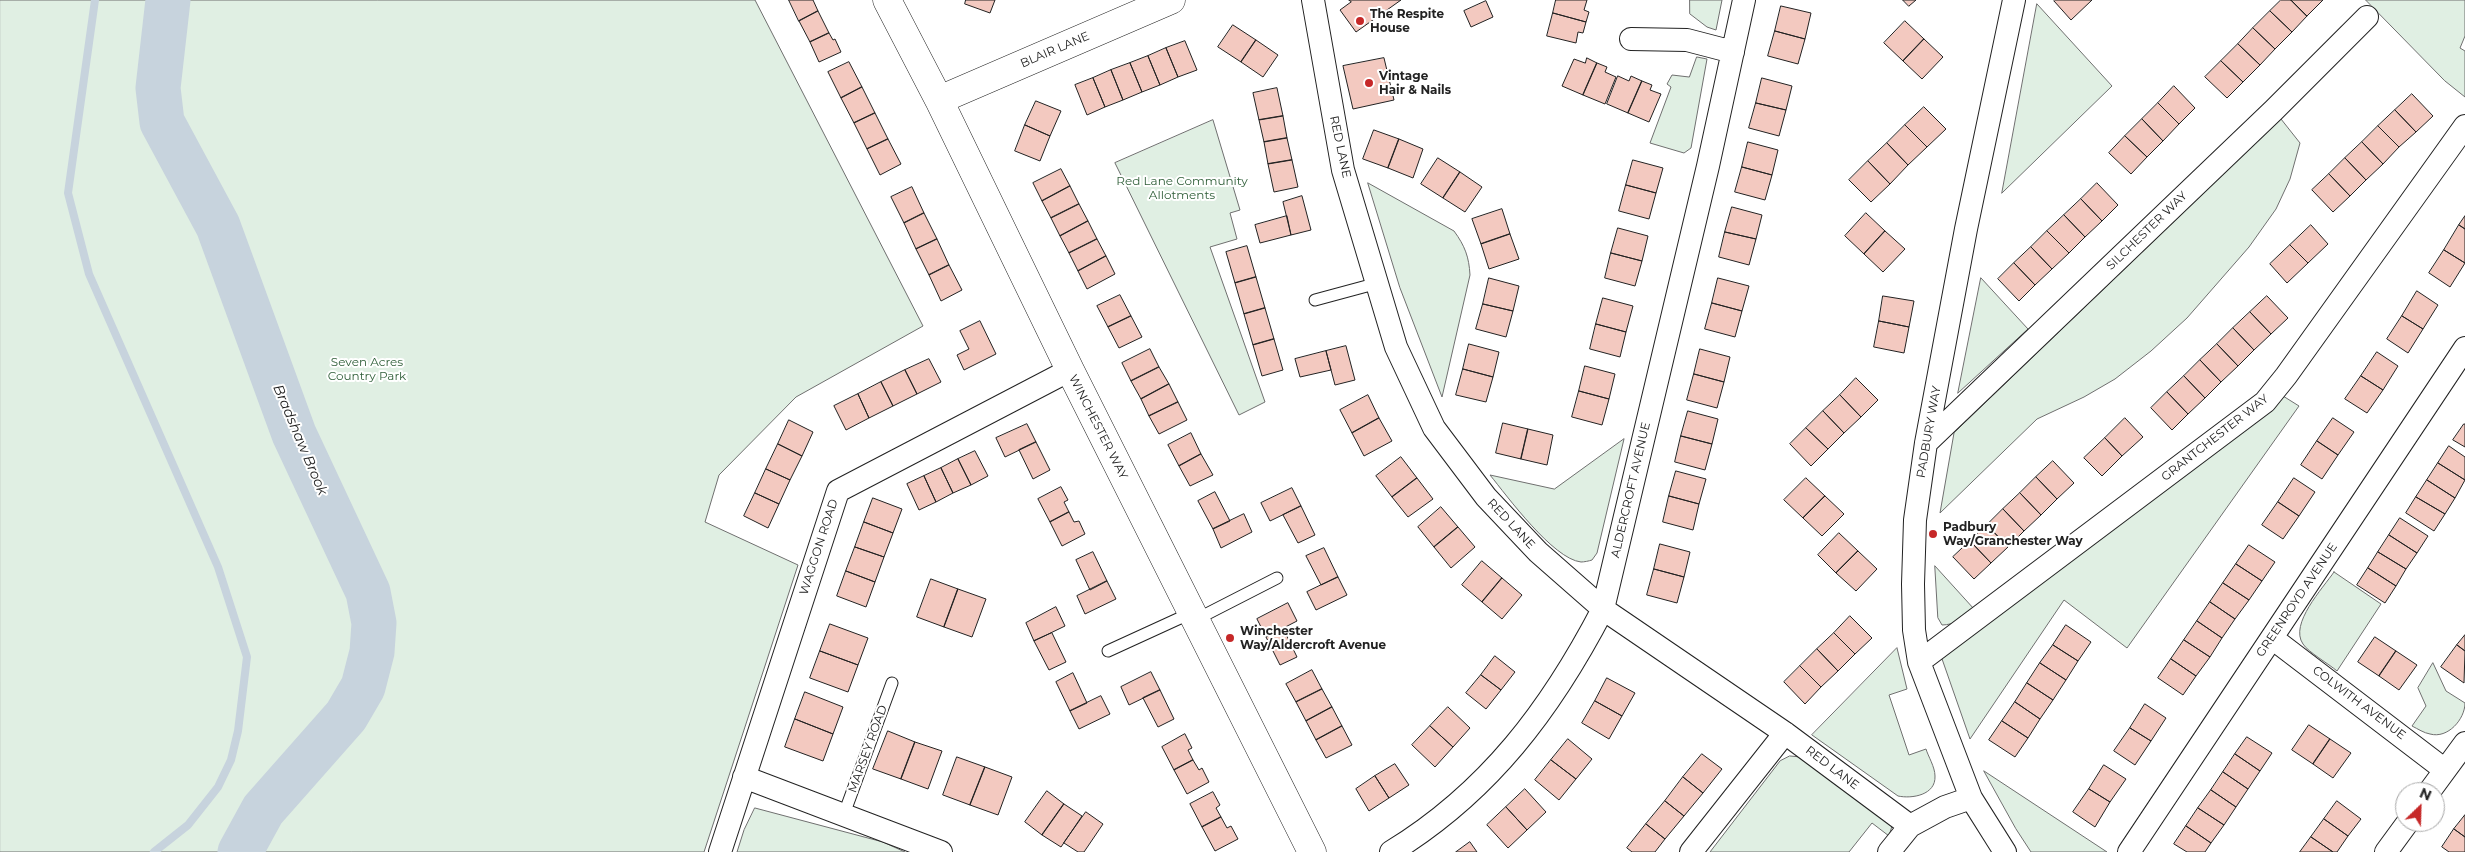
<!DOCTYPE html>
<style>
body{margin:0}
#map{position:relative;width:2465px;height:852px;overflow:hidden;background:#fff;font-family:Montserrat,sans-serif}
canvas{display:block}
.north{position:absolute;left:2395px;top:782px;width:50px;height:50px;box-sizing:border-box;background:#fff;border:1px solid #a7a7a7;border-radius:50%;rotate:24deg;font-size:14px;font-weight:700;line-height:20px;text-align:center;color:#222}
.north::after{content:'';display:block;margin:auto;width:18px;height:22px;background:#c62828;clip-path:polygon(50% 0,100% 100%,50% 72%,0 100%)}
</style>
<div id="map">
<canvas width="2465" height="852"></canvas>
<div class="north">N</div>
</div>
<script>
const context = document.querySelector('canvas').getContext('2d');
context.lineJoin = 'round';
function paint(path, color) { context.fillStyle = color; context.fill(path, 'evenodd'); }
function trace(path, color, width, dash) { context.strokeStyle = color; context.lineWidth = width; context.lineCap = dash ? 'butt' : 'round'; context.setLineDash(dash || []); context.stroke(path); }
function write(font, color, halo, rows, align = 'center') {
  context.font = font + ' Montserrat,sans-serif'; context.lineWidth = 4; context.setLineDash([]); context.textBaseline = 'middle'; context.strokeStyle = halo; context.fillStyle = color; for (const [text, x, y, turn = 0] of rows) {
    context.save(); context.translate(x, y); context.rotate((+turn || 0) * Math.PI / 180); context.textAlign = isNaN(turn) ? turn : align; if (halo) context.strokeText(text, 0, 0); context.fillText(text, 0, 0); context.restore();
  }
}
const green = new Path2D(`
 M0,0H755L923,326L796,397L719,475L705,522L798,565L704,852H0Z
 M1690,0H1722L1716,30L1707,27L1690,14Z
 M2366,0H2465V36L2460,48L2465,51V97L2445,81Z
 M2037,4L2112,86L2002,193Z
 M1697,57L1707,59L1691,148L1684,153L1650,143L1671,87L1667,84L1672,75L1689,77Z
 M2281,119L2300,143L2290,179L2276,209L2249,247L2187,318L2151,351L2115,379L2084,397L2037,419L1940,513L1954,433Z
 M1213,120L1240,210L1230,213L1237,239L1210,247L1265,402L1239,415L1115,163Z
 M1368,183L1454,231C1465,246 1469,257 1470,275L1442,397L1400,288Z
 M1981,278L2028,329L1958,393Z
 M2283,396L2299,406L2127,648L2064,600L1970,739L1941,656Z
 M1624,439L1597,553L1592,560C1589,561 1584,562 1581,562C1553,559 1507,496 1490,475L1554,489Z
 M1935,566L1974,609C1965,618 1954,625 1942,625L1938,618Z
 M2334,572L2381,604L2337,671C2329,664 2308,652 2303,644C2289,624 2323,588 2334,572Z
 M1897,648L1907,689L1889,695L1909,755L1926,749C1928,756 1935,767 1935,776C1936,795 1912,799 1898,796L1812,735Z
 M2433,663L2446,691L2465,703C2465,719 2448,739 2430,734C2424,733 2418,729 2412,726L2426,706L2418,688Z
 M1790,756L1801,757L1892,826L1889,836L1872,823L1849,852H1710L1780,761Z
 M1984,771L2107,852H2031L2016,829Z
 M755,808L883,842L905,852H737L744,830Z`);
paint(green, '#e0efe3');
trace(green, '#6f6f6f', 1);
trace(new Path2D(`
 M95,0L68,193L89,274L218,567L247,657L238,731L231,760L218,787L188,825L154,852`), '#c7d3dd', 8);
trace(new Path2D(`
 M168,0L158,88L162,122L218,226L294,434L368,592L374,623L372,652L363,687L346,716L263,810L240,852`), '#c7d3dd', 45);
const building = new Path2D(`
 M789,0H813L818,11L799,21Z
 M966,0H995L990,13L965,4Z
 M1349,0H1401L1356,32L1340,10L1351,2Z
 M1556,0H1587L1584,10L1589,12L1586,22L1553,13Z
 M1903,0H1916L1909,6Z
 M2055,0H2092L2071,20L2054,1Z
 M2281,0H2291L2307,16L2292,32L2270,11Z
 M2291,0H2323L2307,16Z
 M1486,1L1493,17L1471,27L1464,11Z
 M1781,6L1811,13L1805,39L1775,31Z
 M818,11L829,33L810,42L799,21Z
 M2270,11L2292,32L2275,49L2253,28Z
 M1553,13L1586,22L1583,33L1578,32L1576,43L1547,36Z
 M1905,21L1924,39L1903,61L1884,43Z
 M1233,25L1256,40L1241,62L1218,47Z
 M2253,28L2275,49L2260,65L2238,44Z
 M1775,31L1805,39L1798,64L1768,56Z
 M829,33L833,40L835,39L841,52L819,62L810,42Z
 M1924,39L1943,57L1922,79L1903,61Z
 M1256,40L1278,55L1263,77L1241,62Z
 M1185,41L1197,70L1178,77L1166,48Z
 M2238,44L2260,65L2243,82L2221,61Z
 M1166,48L1178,77L1160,85L1148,56Z
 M1148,56L1160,85L1142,92L1130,63Z
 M1384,58L1394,100L1353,109L1343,66Z
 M1587,58L1597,63L1583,95L1562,86L1574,59L1585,63Z
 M2221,61L2243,82L2227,98L2205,77Z
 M849,62L862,87L841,98L828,72Z
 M1130,63L1142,92L1123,100L1111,70Z
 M1597,63L1607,67L1605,72L1616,77L1605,104L1583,95Z
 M1111,70L1123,100L1105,107L1093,78Z
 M1618,76L1629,81L1631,76L1642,81L1628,113L1607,104Z
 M1093,78L1105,107L1087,115L1075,85Z
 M1762,78L1792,86L1786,110L1756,103Z
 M1642,81L1652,85L1650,90L1661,94L1649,122L1628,113Z
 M2174,86L2195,108L2179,124L2158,103Z
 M862,87L875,113L854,123L841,98Z
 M1277,88L1283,116L1259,120L1253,93Z
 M2412,94L2433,116L2416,132L2395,110Z
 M1036,101L1061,111L1050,136L1025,125Z
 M1756,103L1786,110L1779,136L1749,128Z
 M2158,103L2179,124L2163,141L2142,119Z
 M1924,107L1946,129L1927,147L1905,125Z
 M2395,110L2416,132L2399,147L2378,126Z
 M875,113L888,139L867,149L854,123Z
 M1283,116L1287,138L1264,142L1259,120Z
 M2142,119L2163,141L2147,157L2125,136Z
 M1025,125L1050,136L1040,161L1015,151Z
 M1905,125L1927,147L1908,165L1887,143Z
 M2378,126L2399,147L2383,164L2362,142Z
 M1374,130L1399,139L1388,168L1363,159Z
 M2125,136L2147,157L2131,174L2109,153Z
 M1287,138L1292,160L1268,164L1264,142Z
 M888,139L901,164L880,175L867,149Z
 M1399,139L1423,149L1413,178L1388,168Z
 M1748,142L1778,150L1772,175L1742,167Z
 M2362,142L2383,164L2366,180L2345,158Z
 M1887,143L1908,165L1890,184L1868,161Z
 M1438,158L1460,172L1443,198L1421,184Z
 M2345,158L2366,180L2350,196L2329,174Z
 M1292,160L1298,187L1274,192L1268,164Z
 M1633,160L1663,168L1656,193L1626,185Z
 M1868,161L1890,184L1871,202L1849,180Z
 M1742,167L1772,175L1765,200L1735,192Z
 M1061,169L1070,186L1042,201L1033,183Z
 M1460,172L1482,187L1465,212L1443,198Z
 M2329,174L2350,196L2333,212L2312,190Z
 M2097,183L2118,205L2102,221L2081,199Z
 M1626,185L1656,193L1649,219L1619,211Z
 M1070,186L1079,204L1051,218L1042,201Z
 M912,187L924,213L904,223L891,197Z
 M1302,196L1311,230L1291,235L1283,202Z
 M2081,199L2102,221L2085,237L2064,215Z
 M1079,204L1088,221L1060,236L1051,218Z
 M1732,207L1762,215L1756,239L1725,232Z
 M1502,209L1510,234L1481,244L1472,219Z
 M924,213L937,239L916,249L904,223Z
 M1866,213L1885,231L1864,254L1845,236Z
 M2064,215L2085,237L2069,253L2047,231Z
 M1287,216L1291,235L1260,243L1255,225Z
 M2465,216V229L2459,225Z
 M1088,221L1097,239L1069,253L1060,236Z
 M2311,225L2328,244L2308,263L2290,245Z
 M2459,225L2465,229V263L2444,250Z
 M1618,228L1648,236L1642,261L1611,253Z
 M1885,231L1905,249L1883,272L1864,254Z
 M2047,231L2069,253L2052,269L2031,247Z
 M1725,232L1756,239L1749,265L1719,257Z
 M1510,234L1519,259L1489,269L1481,244Z
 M937,239L949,265L929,275L916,249Z
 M1097,239L1106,256L1078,271L1069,253Z
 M2290,245L2308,263L2287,283L2270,264Z
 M1247,246L1256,277L1235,283L1226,252Z
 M2031,247L2052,269L2035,285L2014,263Z
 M2444,250L2465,263L2450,287L2429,273Z
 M1611,253L1642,261L1635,286L1605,278Z
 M1106,256L1115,274L1087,289L1078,271Z
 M2014,263L2035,285L2019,301L1998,279Z
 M949,265L962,290L941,301L929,275Z
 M1256,277L1265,308L1244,314L1235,283Z
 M1489,278L1519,286L1513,311L1483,304Z
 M1718,278L1749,286L1742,311L1712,303Z
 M2417,291L2438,305L2423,329L2402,316Z
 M1120,295L1131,316L1108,327L1097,306Z
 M1883,296L1914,301L1909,327L1879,321Z
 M2267,296L2288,318L2271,334L2250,312Z
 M1603,298L1633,306L1626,332L1596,324Z
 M1712,303L1742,311L1735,337L1705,329Z
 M1483,304L1513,311L1506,337L1476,329Z
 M1265,308L1274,339L1253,345L1244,314Z
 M2250,312L2271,334L2254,350L2233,328Z
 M1131,316L1142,337L1119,348L1108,327Z
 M2402,316L2423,329L2408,353L2387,339Z
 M980,321L996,354L964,370L957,355L969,349L960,331Z
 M1879,321L1909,327L1904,353L1874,347Z
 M1596,324L1626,332L1620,357L1590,349Z
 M2233,328L2254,350L2238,366L2217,344Z
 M1274,339L1283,370L1262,376L1253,345Z
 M1469,344L1499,352L1493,377L1463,369Z
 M2217,344L2238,366L2221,382L2200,360Z
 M1346,346L1355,380L1335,385L1326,351Z
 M1150,349L1159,367L1131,381L1122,363Z
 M1700,349L1730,357L1724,382L1694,374Z
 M1326,351L1331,370L1300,377L1295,359Z
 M2377,352L2398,366L2383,390L2361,376Z
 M929,359L941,382L917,394L905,370Z
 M2200,360L2221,382L2205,398L2184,376Z
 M1585,366L1615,374L1609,399L1579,391Z
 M1159,367L1169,384L1141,399L1131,381Z
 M1463,369L1493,377L1486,402L1456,395Z
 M905,370L917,394L893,406L881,382Z
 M1694,374L1724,382L1717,408L1687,400Z
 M2184,376L2205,398L2188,414L2167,392Z
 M2361,376L2383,390L2367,413L2345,399Z
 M1856,378L1878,400L1861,417L1840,395Z
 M881,382L893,406L869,418L858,394Z
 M1169,384L1178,402L1149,416L1141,399Z
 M1579,391L1609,399L1602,425L1572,417Z
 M2167,392L2188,414L2172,430L2151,408Z
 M858,394L869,418L846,430L834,406Z
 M1368,395L1379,418L1352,433L1340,410Z
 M1840,395L1861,417L1844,433L1823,411Z
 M1178,402L1187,420L1159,434L1149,416Z
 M1688,411L1718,419L1712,444L1681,436Z
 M1823,411L1844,433L1828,449L1806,428Z
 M1379,418L1392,441L1364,456L1352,433Z
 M2125,418L2143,437L2122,456L2105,438Z
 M2333,418L2354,432L2338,455L2317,441Z
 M789,420L813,432L802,456L778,444Z
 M1503,423L1528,429L1521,459L1496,453Z
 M1027,424L1036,442L1005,457L996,438Z
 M2464,424H2465V447L2453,440Z
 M1806,428L1828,449L1811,466L1790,444Z
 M1528,429L1553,435L1547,465L1521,459Z
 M1191,433L1201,454L1179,466L1168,445Z
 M1681,436L1712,444L1705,470L1675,462Z
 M2105,438L2122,456L2102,476L2084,458Z
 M2317,441L2338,455L2322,479L2301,465Z
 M1036,442L1050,470L1033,479L1019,450Z
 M778,444L802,456L790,480L766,469Z
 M2449,446L2465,457V480L2438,463Z
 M975,451L988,476L971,485L958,459Z
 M1201,454L1213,475L1190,486L1179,466Z
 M1401,457L1417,478L1392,497L1376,476Z
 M958,459L971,485L953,493L941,468Z
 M2053,461L2074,483L2057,499L2036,477Z
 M2438,463L2465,480L2455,498L2427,480Z
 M941,468L953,493L936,502L924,476Z
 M766,469L790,480L779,504L755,493Z
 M1676,471L1706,479L1699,504L1669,496Z
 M924,476L936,502L919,510L907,484Z
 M2036,477L2057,499L2041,515L2020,493Z
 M1417,478L1433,499L1408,517L1392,497Z
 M1806,478L1825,496L1803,518L1784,500Z
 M2294,478L2315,492L2299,516L2278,502Z
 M2427,480L2455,498L2445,514L2416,497Z
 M1061,487L1068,500L1064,502L1069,512L1050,522L1038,499Z
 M1292,488L1301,506L1270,521L1261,503Z
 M1215,492L1230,521L1213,529L1198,501Z
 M755,493L779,504L768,528L744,516Z
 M2020,493L2041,515L2024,531L2003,509Z
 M1669,496L1699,504L1693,530L1663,522Z
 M1825,496L1844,514L1822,536L1803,518Z
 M2416,497L2445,514L2434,531L2406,513Z
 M873,498L902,509L893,533L864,522Z
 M2278,502L2299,516L2283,539L2262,525Z
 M1301,506L1315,535L1298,543L1283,515Z
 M1441,507L1458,527L1434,547L1418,527Z
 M2003,509L2024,531L2008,547L1987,525Z
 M1069,512L1074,522L1079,521L1085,534L1062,546L1050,522Z
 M1244,514L1252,532L1221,548L1213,529Z
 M2400,518L2428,536L2417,553L2389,535Z
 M864,522L893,533L884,557L855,547Z
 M1987,525L2008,547L1991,563L1970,541Z
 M1458,527L1475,547L1451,568L1434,547Z
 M1839,533L1858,551L1836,573L1818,555Z
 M2389,535L2417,553L2406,569L2378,552Z
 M1970,541L1991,563L1974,579L1953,557Z
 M1660,544L1690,552L1684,577L1654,569Z
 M2249,545L2275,562L2262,581L2236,564Z
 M855,547L884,557L875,582L846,571Z
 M1324,548L1338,577L1321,585L1306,556Z
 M1858,551L1877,569L1856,591L1836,573Z
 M1093,552L1107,581L1090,590L1076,560Z
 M2378,552L2406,569L2396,586L2368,568Z
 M1482,561L1502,578L1482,602L1462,585Z
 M2236,564L2262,581L2249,600L2223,583Z
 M2368,568L2396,586L2385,603L2357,585Z
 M1654,569L1684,577L1677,603L1647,595Z
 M846,571L875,582L866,607L837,596Z
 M1338,577L1347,595L1316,610L1307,592Z
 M1502,578L1522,595L1502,619L1482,602Z
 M931,579L958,589L944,627L917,617Z
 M1107,581L1116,599L1085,614L1077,596Z
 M2223,583L2249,600L2235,619L2210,602Z
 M958,589L986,599L972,637L944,627Z
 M2210,602L2235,619L2222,638L2197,621Z
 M1288,603L1297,621L1266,637L1257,619Z
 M1056,607L1065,626L1034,641L1026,623Z
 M1850,616L1872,638L1855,654L1834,633Z
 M2197,621L2222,638L2210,657L2184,640Z
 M830,624L868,638L858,665L820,651Z
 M2066,625L2091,642L2078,661L2053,645Z
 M1283,628L1297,657L1280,665L1266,637Z
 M1052,633L1066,662L1049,670L1034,641Z
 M1834,633L1855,654L1838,671L1817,649Z
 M2465,635V651L2457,645Z
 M2375,637L2396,651L2379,676L2358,662Z
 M2184,640L2210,657L2196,676L2171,659Z
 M2053,645L2078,661L2066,680L2040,663Z
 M2457,645L2465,651L2464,683L2441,667Z
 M1817,649L1838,671L1821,687L1800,666Z
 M820,651L858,665L848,692L810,678Z
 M2396,651L2417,665L2399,690L2379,676Z
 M1495,656L1515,672L1501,690L1481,675Z
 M2171,659L2196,676L2183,695L2158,678Z
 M2040,663L2066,680L2053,700L2027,683Z
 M1800,666L1821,687L1805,704L1784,682Z
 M1312,670L1322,689L1296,702L1286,684Z
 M1151,672L1160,690L1129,705L1121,687Z
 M1073,673L1087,703L1070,711L1056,682Z
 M1481,675L1501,690L1486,709L1466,693Z
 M1607,678L1635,693L1622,716L1595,701Z
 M2027,683L2053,700L2040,719L2015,702Z
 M1322,689L1332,707L1306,721L1296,702Z
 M1160,690L1174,719L1158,727L1143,698Z
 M805,692L843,707L833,734L795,719Z
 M1101,696L1110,714L1079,729L1070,711Z
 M1595,701L1622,716L1609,739L1582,723Z
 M2015,702L2040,719L2028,738L2002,721Z
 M2145,704L2166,718L2151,741L2130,728Z
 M1332,707L1342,726L1316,740L1306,721Z
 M1448,707L1470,728L1453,747L1430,726Z
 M795,719L833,734L823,761L785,747Z
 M2002,721L2028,738L2015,757L1989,740Z
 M2309,725L2330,739L2313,764L2292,750Z
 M1342,726L1352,745L1326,758L1316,740Z
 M1430,726L1453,747L1435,767L1412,745Z
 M2130,728L2151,741L2135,765L2114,751Z
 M888,731L915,742L901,779L873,769Z
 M1185,734L1192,748L1188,750L1193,760L1174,770L1162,747Z
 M2247,737L2272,753L2260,771L2235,754Z
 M1568,739L1592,759L1576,779L1551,760Z
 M2330,739L2351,753L2333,778L2313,764Z
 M915,742L942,751L928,789L901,779Z
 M1702,754L1722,769L1703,793L1683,777Z
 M2235,754L2260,771L2248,789L2223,772Z
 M957,757L985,767L970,805L943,795Z
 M1193,760L1199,770L1202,768L1209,782L1187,794L1174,770Z
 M1551,760L1576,779L1559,800L1535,780Z
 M1395,764L1409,785L1389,798L1375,776Z
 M2104,765L2126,779L2110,802L2089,789Z
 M985,767L1012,777L998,815L970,805Z
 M2223,772L2248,789L2236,807L2211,790Z
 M1375,776L1389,798L1369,811L1356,789Z
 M1683,777L1703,793L1684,816L1665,801Z
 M1525,789L1546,812L1527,830L1506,807Z
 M2089,789L2110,802L2095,827L2073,812Z
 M2211,790L2236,807L2224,825L2198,808Z
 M1047,791L1064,804L1042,835L1025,822Z
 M1213,792L1220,805L1216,808L1221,817L1202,827L1190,804Z
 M1665,801L1684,816L1665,839L1646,824Z
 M2337,801L2361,819L2348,836L2324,819Z
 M1064,804L1082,816L1061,847L1042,835Z
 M1506,807L1527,830L1508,848L1487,825Z
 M2198,808L2224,825L2211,843L2186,826Z
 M1086,812L1103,824L1084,852H1078L1064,843Z
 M2465,815V837L2454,829Z
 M1221,817L1227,828L1231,826L1238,839L1215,851L1202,827Z
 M2324,819L2348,836L2337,852H2333L2311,837Z
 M1646,824L1665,839L1655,852H1632L1627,848Z
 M2186,826L2211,843L2205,852H2187L2174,844Z
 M2454,829L2465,837V852H2449L2442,847Z
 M2311,837L2333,852H2300Z
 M1470,842L1477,852H1456Z`);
paint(building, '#f3c9c0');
trace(building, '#222', 1);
const lane = new Path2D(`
 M1315,300L1378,283
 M1195,620L1277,578
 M1108,651L1191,613
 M844,814L892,683`);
const street = new Path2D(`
 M1313,0L1343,170L1396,347L1434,428L1486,497L1538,552L1603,609L1785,733L1910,826L1945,807L1971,798
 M1631,39L1687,40L1733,52
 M1926,443L2274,110L2367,17
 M2272,638L2445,770
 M1919,662L2265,402L2286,376L2465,126
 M744,777L941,852
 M2429,792L2465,743
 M720,852L838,491L1070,370
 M1391,852C1489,792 1551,709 1603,609L1708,166L1744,0
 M1691,852L1785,733
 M1889,852L1910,826
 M2005,852L1971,798L1919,662L1914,630L1913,584L1915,520L1926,443L1966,229L2014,0
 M2129,852L2465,348
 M2386,852L2408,822`);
const secondary = new Path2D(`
 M887,0L939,100L1070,370L1312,852
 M939,100L1171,0`);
trace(lane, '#222', 13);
trace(street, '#222', 24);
trace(secondary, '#222', 29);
trace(lane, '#fff', 11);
trace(street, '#fff', 22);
trace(secondary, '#fff', 28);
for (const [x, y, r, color] of [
 [1360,21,5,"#c62828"],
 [1369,83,5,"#c62828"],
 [1933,534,5,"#c62828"],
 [1230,638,5,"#c62828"]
]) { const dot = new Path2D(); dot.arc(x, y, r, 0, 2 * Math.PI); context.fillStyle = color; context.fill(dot); trace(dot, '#fff', 2); }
write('bold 12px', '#222', '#fff', [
 ["The Respite",1370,14],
 ["House",1370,28],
 ["Vintage",1379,76],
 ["Hair & Nails",1379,90],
 ["Padbury",1943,527],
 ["Way/Granchester Way",1943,541],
 ["Winchester",1240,631],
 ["Way/Aldercroft Avenue",1240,645]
], 'left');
write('12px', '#222', '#fff', [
 ["BLAIR LANE",1055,50,-23],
 ["RED LANE",1340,147,78],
 ["SILCHESTER WAY",2147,231,-44],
 ["WINCHESTER WAY",1098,427,63],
 ["PADBURY WAY",1929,432,-80],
 ["GRANTCHESTER WAY",2215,438,-38],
 ["ALDERCROFT AVENUE",1631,490,-77],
 ["RED LANE",1511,524,47],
 ["WAGGON ROAD",819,547,-72],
 ["GREENROYD AVENUE",2297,600,-56],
 ["COLWITH AVENUE",2359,703,37],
 ["MARSEY ROAD",868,749,-70],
 ["RED LANE",1832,768,37]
]);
write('12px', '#2f5e38', '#fff', [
 ["Red Lane Community",1182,181],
 ["Allotments",1182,195],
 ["Seven Acres",367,362],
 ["Country Park",367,376]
]);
write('italic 14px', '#222', '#fff', [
 ["Bradshaw Brook",300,440,67]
]);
</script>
